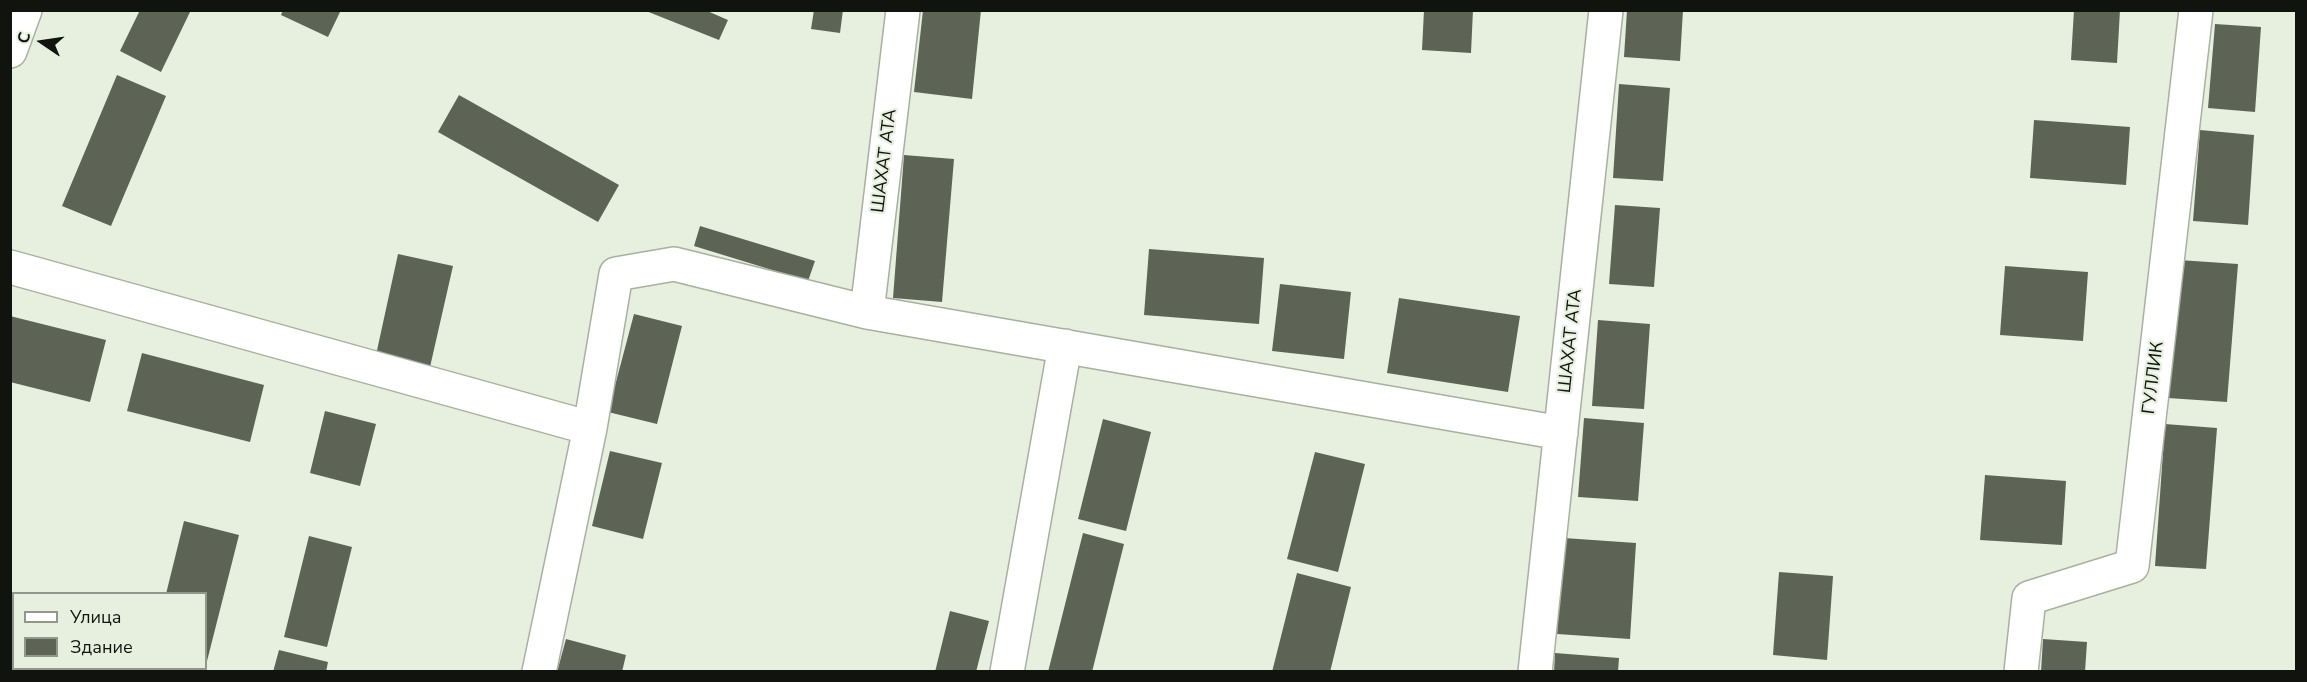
<!DOCTYPE html>
<meta charset="utf-8">
<style>
body{margin:0}
#map{position:relative;width:2307px;height:682px;overflow:hidden;background:#e7f0de;font-family:"Nunito Sans",sans-serif}
canvas{display:block}
.frame{position:absolute;inset:0;border:12px solid #11140e;pointer-events:none}
.legend{position:absolute;left:12px;top:592px;width:195px;height:78px;box-sizing:border-box;background:#e7f0de;border:2px solid #91988b;margin:0;padding:8px 10px;list-style:none;font-size:18px;color:#11140e}
.legend li{display:flex;align-items:center;gap:12px;height:30px}
.legend b{width:30px;border:2px solid #91988b}
.north{position:absolute;left:12px;top:12px;width:60px;height:60px;-webkit-text-stroke:4px #e7f0de;paint-order:stroke;rotate:283deg;font-size:16px;font-weight:700;line-height:24px;text-align:center;color:#11140e}
.north::after{content:'';display:block;margin:auto;width:21px;height:27px;background:#11140e;clip-path:polygon(50% 0,100% 100%,50% 72%,0 100%)}
</style>
<div id="map">
<canvas width="2307" height="682"></canvas>
<div class="frame"></div>
<ul class="legend">
<li><b style="height:8px;background:#fff"></b>Улица</li>
<li><b style="height:16px;background:#5d6455"></b>Здание</li>
</ul>
<div class="north">С</div>
</div>
<script>
const context = document.querySelector('canvas').getContext('2d');
context.lineJoin = 'round';
function paint(path, color) { context.fillStyle = color; context.fill(path, 'evenodd'); }
function trace(path, color, width, dash) { context.strokeStyle = color; context.lineWidth = width; context.lineCap = dash ? 'butt' : 'round'; context.setLineDash(dash || []); context.stroke(path); }
function write(font, color, halo, rows, align = 'center') {
  context.font = font + ' "Nunito Sans",sans-serif'; context.lineWidth = 4.5; context.setLineDash([]); context.textBaseline = 'middle'; context.strokeStyle = halo; context.fillStyle = color; for (const [text, x, y, turn = 0] of rows) {
    context.save(); context.translate(x, y); context.rotate((+turn || 0) * Math.PI / 180); context.textAlign = isNaN(turn) ? turn : align; if (halo) context.strokeText(text, 0, 0); context.fillText(text, 0, 0); context.restore();
  }
}
paint(new Path2D(`
 M140,10H191L161,72L120,51Z
 M283,10H341L328,37L281,15Z
 M705,10L728,20L719,40L646,11Z
 M814,10H843L840,33L811,29Z
 M923,10H981L972,99L914,92Z
 M1424,10H1473L1471,53L1422,50Z
 M1627,10H1683L1680,61L1624,57Z
 M2074,10H2120L2117,63L2071,60Z
 M2215,24L2261,27L2255,112L2208,108Z
 M117,75L166,96L111,226L62,206Z
 M1619,84L1670,88L1663,181L1613,178Z
 M459,95L619,185L598,222L438,132Z
 M2034,120L2130,127L2126,185L2030,178Z
 M2200,130L2254,135L2248,225L2193,221Z
 M904,155L954,159L942,302L893,298Z
 M1615,205L1660,208L1654,287L1609,284Z
 M700,226L815,261L808,281L694,246Z
 M1149,249L1264,258L1259,324L1144,315Z
 M398,254L453,266L430,367L376,355Z
 M2179,260L2238,264L2227,402L2168,398Z
 M2005,266L2088,272L2083,341L2000,335Z
 M1280,284L1351,292L1344,359L1272,351Z
 M1399,298L1520,316L1508,392L1387,373Z
 M634,314L682,326L657,424L608,412Z
 M10,316L106,340L90,402L10,382Z
 M1598,320L1650,324L1644,409L1592,406Z
 M142,353L264,385L250,442L127,411Z
 M325,411L376,424L360,486L310,473Z
 M1584,418L1644,423L1638,501L1578,497Z
 M1103,419L1151,432L1126,531L1078,519Z
 M2165,424L2217,428L2206,569L2155,566Z
 M610,451L662,463L643,539L592,526Z
 M1315,452L1365,464L1338,572L1287,559Z
 M1985,475L2066,481L2062,545L1980,540Z
 M184,521L239,535L206,665V594H166Z
 M1083,533L1124,544L1092,672H1048Z
 M309,536L352,547L327,647L284,637Z
 M1564,538L1636,543L1630,639L1557,634Z
 M1779,572L1833,576L1827,660L1773,655Z
 M1297,573L1351,587L1330,672H1272Z
 M950,611L989,621L976,672H935Z
 M566,639L626,655L622,672H557Z
 M2043,639L2087,642L2085,672H2041Z
 M279,650L328,662L326,672H273Z
 M1555,653L1619,658L1618,672H1554Z
 M179,668H206L205,672H188Z`), '#5d6455');
const street = new Path2D(`
 M10,51L25,10
 M10,267L590,428
 M867,312L903,10
 M539,672L590,428L616,274L674,264L867,312L1561,433
 M1007,672L1065,346
 M1535,672L1606,10
 M2021,672L2029,598L2132,566L2196,10`);
trace(street, '#a8b09f', 36);
trace(street, '#fff', 33);
write('18px', '#11140e', '#e7f0de', [
 ["ШАХАТ АТА",885,161,-83],
 ["ШАХАТ АТА",1571,341,-84],
 ["ГУЛЛИК",2154,378,-83]
]);
</script>
